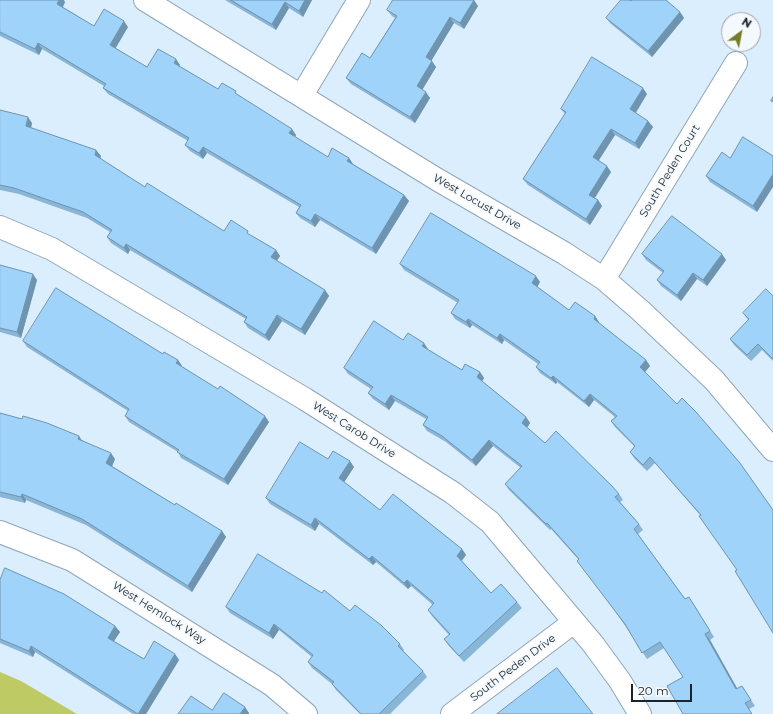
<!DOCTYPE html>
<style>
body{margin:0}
#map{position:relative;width:773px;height:714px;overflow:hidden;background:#dbeefd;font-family:Montserrat,sans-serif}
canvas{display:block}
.north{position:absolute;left:721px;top:12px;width:40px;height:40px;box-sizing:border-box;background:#f4f9fd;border:1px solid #9ea4a9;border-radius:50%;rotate:32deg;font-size:11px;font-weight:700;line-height:16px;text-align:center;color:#1c242b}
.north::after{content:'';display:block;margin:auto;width:14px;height:18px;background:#757d28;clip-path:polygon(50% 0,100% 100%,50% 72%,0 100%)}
.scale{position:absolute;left:631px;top:684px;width:61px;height:18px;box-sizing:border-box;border:2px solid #1c242b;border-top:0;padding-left:5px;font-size:12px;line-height:14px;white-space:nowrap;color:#1c242b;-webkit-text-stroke:3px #f4f9fd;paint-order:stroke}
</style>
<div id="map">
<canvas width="773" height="714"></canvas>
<div class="north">N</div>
<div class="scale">20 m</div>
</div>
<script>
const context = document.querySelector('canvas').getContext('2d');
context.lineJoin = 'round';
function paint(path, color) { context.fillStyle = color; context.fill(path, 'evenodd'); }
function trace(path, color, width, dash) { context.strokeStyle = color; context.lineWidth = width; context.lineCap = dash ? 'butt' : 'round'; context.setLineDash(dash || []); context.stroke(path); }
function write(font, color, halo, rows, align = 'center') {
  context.font = font + ' Montserrat,sans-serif'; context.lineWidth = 3.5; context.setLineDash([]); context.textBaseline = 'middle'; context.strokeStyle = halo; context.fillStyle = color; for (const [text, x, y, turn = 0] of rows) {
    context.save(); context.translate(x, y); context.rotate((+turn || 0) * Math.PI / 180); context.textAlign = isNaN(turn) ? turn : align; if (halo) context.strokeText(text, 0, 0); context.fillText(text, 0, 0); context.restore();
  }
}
paint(new Path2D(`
 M0,672L21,681L77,714H0Z`), '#beca64');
const minor = new Path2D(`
 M145,0L438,180L564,253L604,279L641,311L714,380L773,450
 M302,95L359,0
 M0,227L52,249L305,399L453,493L490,522L593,644L620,681L640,714
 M604,279L736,63
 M0,532L72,560L272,685L306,714
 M452,714L574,622`);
trace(minor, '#8fa6b7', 24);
trace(minor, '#fff', 22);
paint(new Path2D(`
 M0,0L65,2L63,7L94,26L128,27L115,48L147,67L180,65L179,66L218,89L240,96L296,135L295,137L328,157L349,158L353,164L404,195L409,201L376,254L320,220L315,227L300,218L296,213L299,207L207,153L203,159L190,151L185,145L188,141L108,94L103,88L104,86L42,49L39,55L0,36Z
 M225,0H312L303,17L289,8L276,30Z
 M631,1L680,12L684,18L652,57L611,24L606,18Z
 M478,6L464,29L454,23L431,61L436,67L422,90L430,98L415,123L351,84L346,78L370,58L395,18L392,16L387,10Z
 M647,94L636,113L648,121L653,127L639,149L615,135L599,160L611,172L594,198L598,200L602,206L590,225L528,185L523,179L565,114L561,109Z
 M0,110L32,123L31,128L101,156L100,159L145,187L224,231L252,236L276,250L280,256L277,261L325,290L329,296L305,335L282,321L269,341L248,328L244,322L246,319L130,250L128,254L111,243L107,237L110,232L87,218L19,194L0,190Z
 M730,158L757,212L710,182L706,176Z
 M642,254L726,260L707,286L697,279L681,301L661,286L657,280L663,273L646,260Z
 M400,264L540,282L537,287L569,310L595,316L599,323L646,360L650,366L645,372L737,570L700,515L655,463L647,471L634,458L630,452L635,447L615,427L611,421L615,417L594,400L589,407L557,382L556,384L540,373L536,367L538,364L504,340L502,344L472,325L470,328L455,319L451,313L458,303L404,270Z
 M0,265L37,280L21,338L0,332Z
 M773,296V361L762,350L751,361L734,345L730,339L748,320L743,313Z
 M403,340L428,349V350L462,370L480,372L484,378L482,381L526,417L530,423L527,428L545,443L619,494L623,500L620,502L639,524L643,530L638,534L685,599L693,603L714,637L710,640L737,689L742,686L755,706L749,709L752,714H683V677L664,648L647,659L626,627L578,559L551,529L550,530L509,490L505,484L521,468L493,446L476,466L446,442L427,431L423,425L426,419L395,401L389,410L373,399L368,393L371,389L348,374L344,368Z
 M23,341L163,354L178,360L182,366V367L269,422L228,485L181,458L178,452L129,422L125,416L128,411L27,347Z
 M0,413L22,419L83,441L115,459L112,466L175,505L222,531L226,537L192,592L86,525L26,500L25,503L0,497Z
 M328,459L354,467L344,482L380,510L462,549L466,555L462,561L491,593L517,602L522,608L464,662L448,645L444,639L449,635L432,616L428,610L433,605L411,586L408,589L376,562L373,565L319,524L315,531L270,504L266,498Z
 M0,580L115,626L120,632L114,641L144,659L175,654L179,660L146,714H133L35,652L33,657L0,643Z
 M226,607L350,611L400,644L404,650L403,651L423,671L427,677L390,714H360L336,690L332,684L312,668L308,662L312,657L279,630L273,639L230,613Z`), '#89b5d7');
paint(new Path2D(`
 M59,0H64L65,2L61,10L57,4Z
 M305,0H312L303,17L299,11Z
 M474,0L478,6L464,29L460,23Z
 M285,2L289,8L276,30L272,24Z
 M680,12L684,18L652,57L648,51Z
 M450,17L454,23L430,63L426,57Z
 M124,21L128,27L114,51L110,45Z
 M38,43L42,49L39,55L35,49Z
 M176,59L180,65L178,69L174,63Z
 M432,61L436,67L421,92L417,86Z
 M643,88L647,94L634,115L630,109Z
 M426,92L430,98L415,123L410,117Z
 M28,117L32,123L30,132L26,126Z
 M648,121L653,127L639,149L635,143Z
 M292,129L296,135L293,139L289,133Z
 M611,129L615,135L597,163L593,157Z
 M203,147L207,153L203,159L199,153Z
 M96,150L101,156L99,161L95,155Z
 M349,158L353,164L347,161Z
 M607,166L611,172L593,201L589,195Z
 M773,174V187L757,212L753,206Z
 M404,195L409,201L376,254L372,248Z
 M598,200L602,206L590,225L586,219Z
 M315,214L320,220L315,227L311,221Z
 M126,244L130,250L128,254L124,248Z
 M276,250L280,256L275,263L271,257Z
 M722,254L726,260L707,286L703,280Z
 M693,273L697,279L681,301L677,295Z
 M33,274L37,280L21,338L17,332Z
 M536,276L540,282L536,289L532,283Z
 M325,290L329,296L305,335L301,329Z
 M277,315L282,321L269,341L265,335Z
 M595,316L599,322L598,324L594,319Z
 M468,319L472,325L470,328L466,322Z
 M500,334L504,340L502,344L497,338Z
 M424,343L428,349L426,352L422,346Z
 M178,360L182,366L180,369L176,363Z
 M646,360L650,366L644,373L640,367Z
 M480,372L484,378L481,383L477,377Z
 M553,376L557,382L556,384L551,378Z
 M590,394L594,400L589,407L584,401Z
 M391,395L395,401L389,410L385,404Z
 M265,416L269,422L228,485L224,479Z
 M526,417L530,423L526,429L522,423Z
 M79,436L83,442L78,439Z
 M489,440L493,446L476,466L472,460Z
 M111,453L115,459L111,469L106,463Z
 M350,461L354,467L343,484L339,478Z
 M22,494L26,500L25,503L21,497Z
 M315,518L319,524L315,531L311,525Z
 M222,531L226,537L192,592L188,586Z
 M462,549L466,555L461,561L457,556Z
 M372,556L376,562L373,565L369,559Z
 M407,580L411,586L408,589L404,583Z
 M274,624L279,630L273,639L269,633Z
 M115,626L120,632L112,644L108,638Z
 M705,634L710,640L741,695L736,689Z
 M31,646L35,652L33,657L29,651Z
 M175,654L179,660L146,714H138Z
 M245,707L249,713V714H240Z`), '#6f94af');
const building = new Path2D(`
 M0,0H59L57,4L94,26L104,9L124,21L110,45L147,67L158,49L176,59L174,63L218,89L222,83L236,91L235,93L292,129L289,133L328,157L332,148L349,158L347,161L404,195L372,248L315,214L311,221L296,213L301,205L203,147L199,153L185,145L189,138L103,88L106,84L38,43L35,49L0,32Z
 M231,0H305L299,11L285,2L272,24Z
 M393,0H474L460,23L450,17L426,57L432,61L417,86L426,92L410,117L346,78L362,53L370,58L397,16L387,10Z
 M621,0H629L631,1L632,0H666L680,12L648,51L606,18Z
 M592,57L643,88L630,109L648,121L635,143L611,129L593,157L607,166L589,195L598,200L586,219L523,179L566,112L561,109Z
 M773,97V102L771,101Z
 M0,110L28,117L26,126L96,150L95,155L145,187L147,183L224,231L231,220L248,231L247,233L276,250L271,257L325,290L301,329L277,315L265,335L244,322L247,317L126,244L124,248L107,237L112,230L83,212L14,188L0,185Z
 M743,137L773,156V174L753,206L706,176L722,152L730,158Z
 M431,213L536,276L532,283L569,310L575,302L595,316L594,319L646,360L640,367L677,404L682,398L696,412L740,463L773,510V633L735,571L737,570L699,516L701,515L650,457L643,465L630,452L635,446L611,421L617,416L590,394L584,401L553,376L551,378L536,367L540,362L500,334L497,338L468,319L466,322L451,313L459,300L400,264Z
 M672,216L722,254L703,280L693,273L677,295L657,280L664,271L642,254Z
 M0,265L33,274L17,332L0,328Z
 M56,288L163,354L164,352L178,360L176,363L218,389L220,386L265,416L224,479L177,452L179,450L125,416L129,409L23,341Z
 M766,289L773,296V359L758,344L747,355L730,339L749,319L743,313Z
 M374,321L403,340L408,333L424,343L422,346L462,370L465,364L480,372L477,377L526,417L522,423L545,443L556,431L612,486L619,494L615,497L639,524L634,529L685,599L689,597L710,631L705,634L736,689L742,686L751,700L745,703L752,714H683L667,686L683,677L660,642L642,653L625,624L577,561L579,559L547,523L546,524L505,484L522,466L489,440L472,460L442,436L423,425L428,417L391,395L385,404L368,393L373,387L344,368Z
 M0,413L22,419L23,416L47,423L79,436L78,439L111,453L106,463L175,505L176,503L222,531L188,586L82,519L22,494L21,497L0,492Z
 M300,442L328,459L333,451L350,461L339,478L380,510L393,494L462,549L457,556L491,593L501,584L517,602L459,656L444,639L450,634L428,610L434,603L407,580L404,583L372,556L369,559L315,518L311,525L266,498Z
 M258,554L322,593L324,590L350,611L355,605L381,625L400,644L398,646L423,671L379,714H361L332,684L334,682L308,662L313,655L274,624L269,633L226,607Z
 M5,568L64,594L115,626L108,638L144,659L154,641L175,654L138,714L31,646L29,651L0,639V580Z
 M557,668L593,714H497Z
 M224,693L245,707L240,714H178L191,696L212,710Z`);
paint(building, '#9fd3fa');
trace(building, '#6f94af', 1);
write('11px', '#1c242b', '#f4f9fd', [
 ["South Peden Court",670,171,-59],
 ["West Locust Drive",477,202,30],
 ["West Carob Drive",354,430,32],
 ["West Hemlock Way",159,613,32],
 ["South Peden Drive",513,668,-37]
]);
</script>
